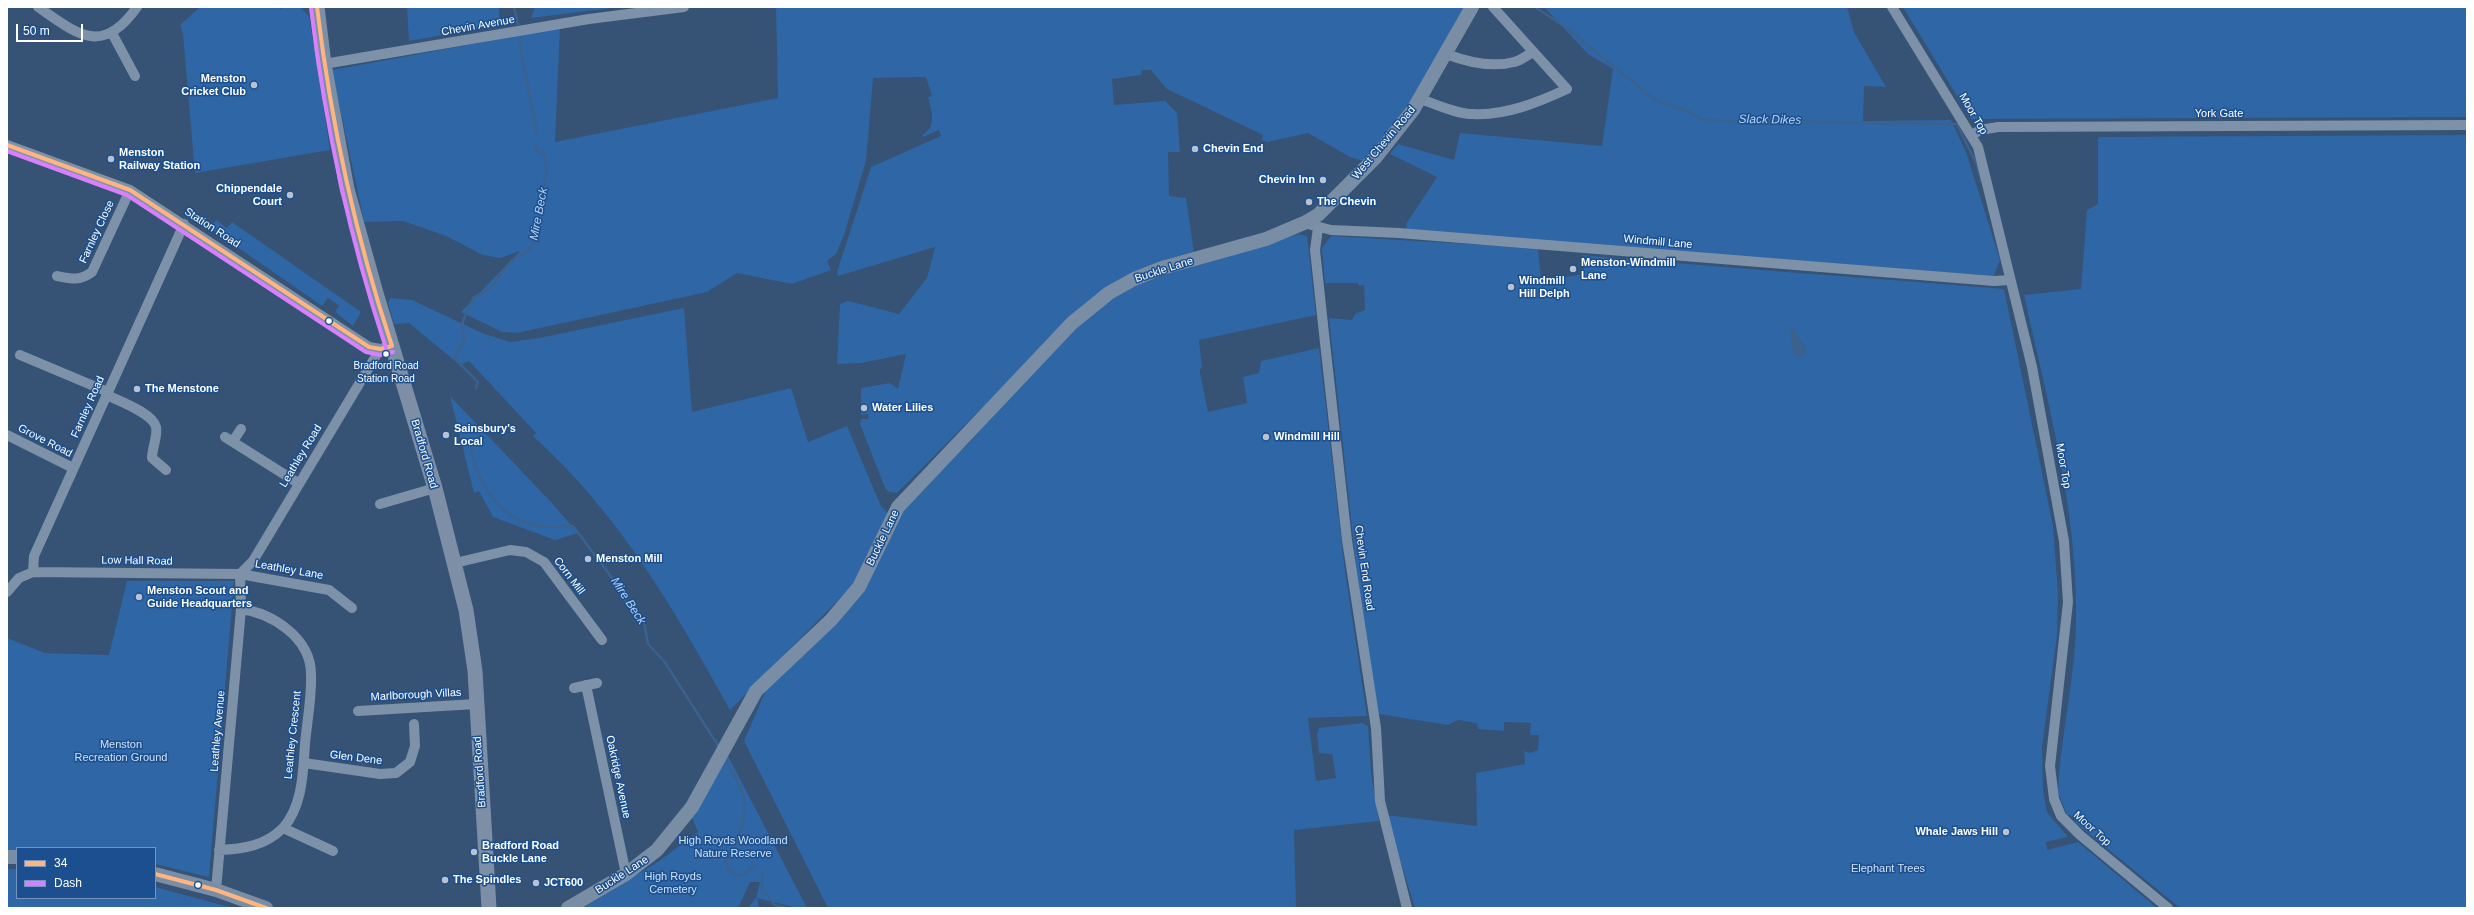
<!DOCTYPE html>
<style>
body{margin:0}
#map{position:relative;width:2474px;height:915px;overflow:hidden;background:#365274;font-family:Arial,sans-serif}
canvas{display:block}
.frame{position:absolute;inset:0;border:8px solid #fff;pointer-events:none}
.legend{position:absolute;left:16px;top:847px;width:140px;height:52px;box-sizing:border-box;background:#1b4f8f;border:1px solid #7695bc;margin:0;padding:5px 7px;list-style:none;font-size:12px;color:#fff}
.legend li{display:flex;align-items:center;gap:8px;height:20px}
.legend b{width:20px;border:1px solid #7695bc}
.scale{position:absolute;left:16px;top:24px;width:67px;height:18px;box-sizing:border-box;border:2px solid #fff;border-top:0;padding-left:5px;font-size:12px;line-height:14px;white-space:nowrap;color:#fff;-webkit-text-stroke:3px #1b4f8f;paint-order:stroke}
</style>
<div id="map">
<canvas width="2474" height="915"></canvas>
<div class="frame"></div>
<ul class="legend">
<li><b style="height:5px;background:#ffb580"></b>34</li>
<li><b style="height:5px;background:#d880ff"></b>Dash</li>
</ul>
<div class="scale">50 m</div>
</div>
<script>
const context = document.querySelector('canvas').getContext('2d');
context.lineJoin = 'round';
function paint(path, color) { context.fillStyle = color; context.fill(path, 'evenodd'); }
function trace(path, color, width, dash) { context.strokeStyle = color; context.lineWidth = width; context.lineCap = dash ? 'butt' : 'round'; context.setLineDash(dash || []); context.stroke(path); }
function write(font, color, halo, rows, align = 'center') {
  context.font = font + ' Arial,sans-serif'; context.lineWidth = 3; context.setLineDash([]); context.textBaseline = 'middle'; context.strokeStyle = halo; context.fillStyle = color; for (const [text, x, y, turn = 0] of rows) {
    context.save(); context.translate(x, y); context.rotate((+turn || 0) * Math.PI / 180); context.textAlign = isNaN(turn) ? turn : align; if (halo) context.strokeText(text, 0, 0); context.fillText(text, 0, 0); context.restore();
  }
}
paint(new Path2D(`
 M200,7H278L281,9L283,7H300L309,16L330,150L195,173L183,34L180,25Z
 M407,7H499V25L409,41Z
 M535,7H619L531,18Z
 M776,7H1466L1410,102L1370,156L1363,161L1350,157L1308,133L1267,142L1262,140L1263,135L1167,89L1151,70H1142L1141,75L1112,79L1114,105L1165,101L1177,113L1180,152H1168L1169,196L1186,198L1194,252L1167,259L1127,276L1068,322L897,493L889,492L885,488L860,424L861,419H869L868,414L861,415V388L890,383L898,389L906,354L861,363L837,364L840,304L848,301L899,314L927,278L935,247L838,276L837,272L871,167L941,136L939,130L923,137L922,135C937,126 932,112 928,97L932,96L926,77L873,78L866,161L844,235L836,254L827,261L831,270L792,284L737,273L707,292L517,333L502,332L461,312L520,251L500,258L483,255L446,236L403,221L364,222L332,70L560,28L555,142L778,98Z
 M1544,7H1847L1854,32L1886,87L1864,86L1863,121L1951,120L1966,152L2000,260L1994,276L1407,230L1406,224L1437,177L1390,154L1398,144L1454,160L1460,133L1602,146L1613,69L1588,54Z
 M1903,7H2467V117L1971,119Z
 M2467,135V908H2180L2076,823L2073,816L2067,815L2058,792C2061,731 2077,671 2076,611C2076,503 2047,400 2024,295L2081,289L2087,210L2098,204V137Z
 M216,220L227,228L232,222L361,312L353,326L335,312L339,306L328,298L322,306L210,228Z
 M1299,234L1307,236L1316,315L1199,340L1202,368L1200,369V373L1208,412L1247,403L1243,377L1259,373L1261,361L1319,348L1345,571L1367,716L1308,718L1316,781L1336,778L1332,754L1319,753L1317,734L1319,728L1362,723L1368,726L1371,773L1379,821L1294,830L1296,908H828L744,741L769,683L837,621L901,511L919,490L967,445L1073,327L1097,308L1148,278Z
 M1331,236L1538,248L1541,281L1584,274L1582,255C1723,268 1863,277 2004,289L2053,526L2058,593L2057,635L2042,747L2043,790L2047,812L2068,837L2046,842L2047,850L2078,842L2157,908H1415L1386,815L1477,826L1476,773L1525,764L1524,751L1530,753L1538,750L1539,735H1530L1531,723L1504,722V731L1478,729L1477,723L1458,720L1448,725L1379,714L1361,610L1329,318L1352,320L1355,314L1365,310L1364,285L1359,286L1358,283H1325L1322,248Z
 M390,298L412,300L482,333L510,342L539,338L684,308L692,412L791,388L808,442L847,426L881,506L888,513L852,586L730,710C673,608 621,516 533,436L536,433L469,361L460,365L409,323L394,324L388,302Z
 M450,396L551,502L578,533L555,540L493,517L479,491L474,493Z
 M127,581H234L209,877L155,864V848H17V850H7V638L45,653L109,655Z
 M727,754L807,908H797L757,898L759,908H748L756,898L760,882H750L738,908H583L659,861L698,832L691,816Z
 M7,869H17V898H155V887L233,908H7Z`), '#2f66a5');
paint(new Path2D(`
 M1794,328L1807,351L1801,359L1793,353L1790,330Z`), '#3b618d');
trace(new Path2D(`
 M514,7L518,24
 M1535,7L1565,27L1655,100L1690,112L1701,119L1725,121L1957,124L1977,165L1981,182
 M521,38V51L537,133
 M476,388L478,382L456,360V353L465,339C457,325 468,310 474,297C498,289 497,273 514,259C521,253 526,255 533,245L547,169L544,153L536,151V145
 M475,425L481,442L472,448C475,479 496,513 527,523C542,528 557,527 573,526L612,578L623,598L644,622L648,644L664,661L719,747
 M724,758C731,771 743,787 744,801C747,823 735,845 726,863L729,871L739,876C747,874 749,868 756,866
 M763,872L762,890L769,896L774,905L787,908`), '#3b618d', 2.5);
trace(new Path2D(`
 M38,7C77,34 102,57 137,7
 M1892,7L1978,147L2032,367L2064,541L2068,602L2050,766L2054,799L2061,816L2080,835L2168,908
 M112,33L135,76
 M1446,54C1467,62 1491,68 1514,62C1520,61 1527,55 1533,52
 M324,64L589,19L684,7
 M1420,99C1436,104 1456,114 1473,114C1505,116 1539,102 1567,89L1493,7
 M1972,135L1980,130L1998,127L2467,125
 M7,145L130,190L369,347L380,349L392,346
 M1304,223L1331,230L1399,233L1994,281L2010,280
 M1318,228L1315,250L1325,343L1347,540L1376,728L1380,801L1407,908
 M57,276C72,279 80,281 92,272L130,190
 M20,355L108,392
 M107,395C119,401 153,413 156,427C158,435 152,449 152,458L166,470
 M7,435L73,468
 M225,437L298,483
 M233,441L241,429
 M380,504L435,488
 M455,563L510,550L526,552L544,562L602,640
 M33,572L240,574L329,590L352,608
 M240,574L253,561L380,349
 M7,592L19,578L33,572L34,556L184,224
 M586,685L626,874
 M574,688L597,683
 M358,711L476,704
 M304,763L380,774L396,773L410,762L415,746L414,724
 M283,828L333,851
 M219,850C243,849 265,846 283,828C303,806 303,771 305,744C307,721 312,697 311,674C311,638 272,613 241,609
 M216,890L241,609L240,574`), '#7d92a8', 10);
trace(new Path2D(`
 M7,857H17
 M155,874L216,890L266,908
 M568,908L626,874L657,850L692,807L756,691L831,620L859,587L898,507L1072,323L1109,293L1134,279L1162,268L1266,239L1304,223L1318,215L1376,157L1413,110L1472,7`), '#798da4', 14);
trace(new Path2D(`
 M317,7L324,64L347,189L376,293L435,488L466,610L475,671L489,908`), '#7d8ea7', 15);
trace(new Path2D(`
 M317,7C331,123 355,235 392,346
 M7,145L130,190L369,347L380,349L392,346
 M155,874L216,890L266,908`), '#ffb580', 4);
trace(new Path2D(`
 M311,8C325,124 349,237 386,348
 M7,151L127,195L366,352L380,355L393,352`), '#d880ff', 4);
for (const [x, y, r, color] of [
 [254,85,4,"#b9c2ce"],
 [1195,149,4,"#b9c2ce"],
 [111,159,4,"#b9c2ce"],
 [1323,180,4,"#b9c2ce"],
 [290,195,4,"#b9c2ce"],
 [1309,202,4,"#b9c2ce"],
 [1573,269,4,"#b9c2ce"],
 [1511,287,4,"#b9c2ce"],
 [329,321,3.5,"#fff"],
 [386,354,3.5,"#fff"],
 [137,389,4,"#b9c2ce"],
 [864,408,4,"#b9c2ce"],
 [446,435,4,"#b9c2ce"],
 [1266,437,4,"#b9c2ce"],
 [588,559,4,"#b9c2ce"],
 [139,597,4,"#b9c2ce"],
 [2006,832,4,"#b9c2ce"],
 [474,852,4,"#b9c2ce"],
 [445,880,4,"#b9c2ce"],
 [536,883,4,"#b9c2ce"],
 [198,885,3.5,"#fff"]
]) { const dot = new Path2D(); dot.arc(x, y, r, 0, 2 * Math.PI); context.fillStyle = color; context.fill(dot); trace(dot, '#1b4f8f', 1.5); }
write('10px', '#fff', '#1b4f8f', [
 ["Bradford Road",386,366],
 ["Station Road",386,379]
]);
write('11px', '#fff', '#1b4f8f', [
 ["Chevin Avenue",478,26,-10],
 ["Moor Top",1973,114,60],
 ["York Gate",2219,114],
 ["West Chevin Road",1384,143,-50],
 ["Station Road",212,228,33],
 ["Farnley Close",97,232,-65],
 ["Windmill Lane",1658,242,5],
 ["Buckle Lane",1164,270,-18],
 ["Farnley Road",88,407,-66],
 ["Grove Road",45,441,27],
 ["Bradford Road",424,454,74],
 ["Leathley Road",301,456,-59],
 ["Moor Top",2063,466,80],
 ["Buckle Lane",883,538,-64],
 ["Low Hall Road",137,561,1],
 ["Chevin End Road",1364,568,82],
 ["Leathley Lane",289,570,10],
 ["Corn Mill",569,576,53],
 ["Marlborough Villas",416,695,-3],
 ["Leathley Avenue",218,731,-85],
 ["Leathley Crescent",293,735,-84],
 ["Glen Dene",356,758,7],
 ["Bradford Road",480,772,-94],
 ["Oakridge Avenue",618,777,78],
 ["Moor Top",2092,829,42],
 ["Buckle Lane",622,875,-33]
]);
write('bold 11px', '#fff', '#1b4f8f', [
 ["Menston",246,79,"right"],
 ["Cricket Club",246,92,"right"],
 ["Chevin End",1203,149],
 ["Menston",119,153],
 ["Railway Station",119,166],
 ["Chevin Inn",1315,180,"right"],
 ["Chippendale",282,189,"right"],
 ["Court",282,202,"right"],
 ["The Chevin",1317,202],
 ["Menston-Windmill",1581,263],
 ["Lane",1581,276],
 ["Windmill",1519,281],
 ["Hill Delph",1519,294],
 ["The Menstone",145,389],
 ["Water Lilies",872,408],
 ["Sainsbury's",454,429],
 ["Local",454,442],
 ["Windmill Hill",1274,437],
 ["Menston Mill",596,559],
 ["Menston Scout and",147,591],
 ["Guide Headquarters",147,604],
 ["Whale Jaws Hill",1998,832,"right"],
 ["Bradford Road",482,846],
 ["Buckle Lane",482,859],
 ["The Spindles",453,880],
 ["JCT600",544,883]
], 'left');
write('11px', '#cfe3fa', '#1b4f8f', [
 ["Menston",121,745],
 ["Recreation Ground",121,758],
 ["High Royds Woodland",733,841],
 ["Nature Reserve",733,854],
 ["Elephant Trees",1888,869],
 ["High Royds",673,877],
 ["Cemetery",673,890]
]);
write('italic 12px', '#b5d3f5', '#1b4f8f', [
 ["Slack Dikes",1770,120,1],
 ["Mire Beck",539,214,-79],
 ["Mire Beck",628,601,57]
]);
</script>
